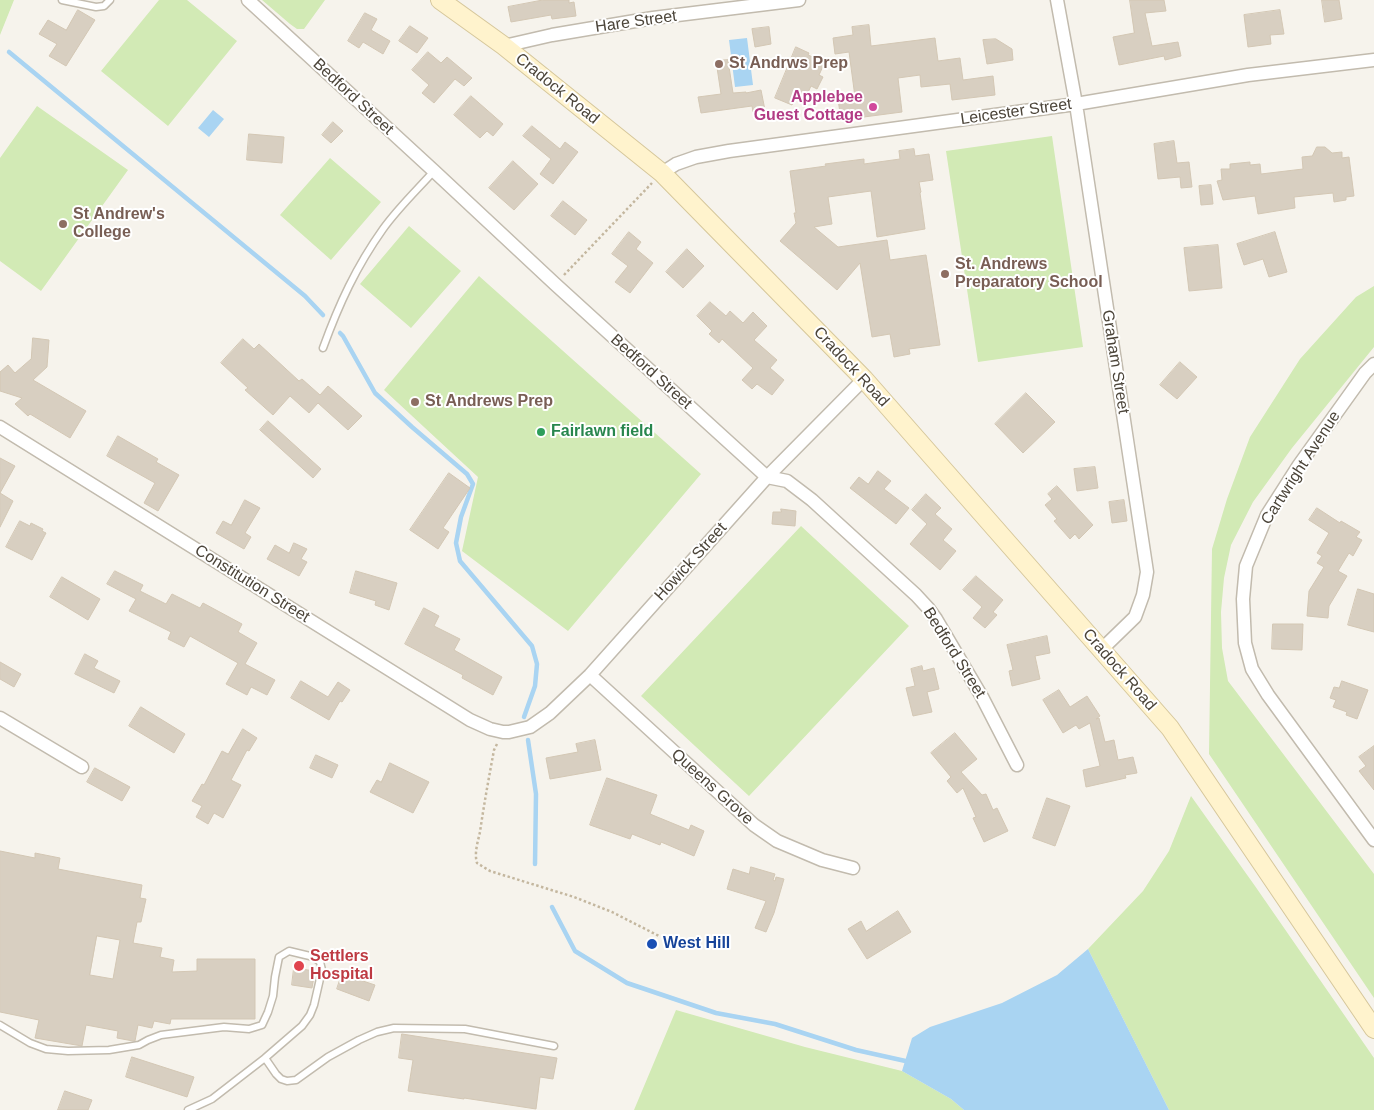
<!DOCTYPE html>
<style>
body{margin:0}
canvas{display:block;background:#f6f3ec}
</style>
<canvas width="1374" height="1110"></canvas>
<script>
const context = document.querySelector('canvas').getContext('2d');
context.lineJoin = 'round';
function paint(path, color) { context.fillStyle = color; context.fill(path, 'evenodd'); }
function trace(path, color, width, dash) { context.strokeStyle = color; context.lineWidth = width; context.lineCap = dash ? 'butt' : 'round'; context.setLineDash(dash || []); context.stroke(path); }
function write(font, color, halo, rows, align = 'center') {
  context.font = font + ' Helvetica,sans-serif'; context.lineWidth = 4; context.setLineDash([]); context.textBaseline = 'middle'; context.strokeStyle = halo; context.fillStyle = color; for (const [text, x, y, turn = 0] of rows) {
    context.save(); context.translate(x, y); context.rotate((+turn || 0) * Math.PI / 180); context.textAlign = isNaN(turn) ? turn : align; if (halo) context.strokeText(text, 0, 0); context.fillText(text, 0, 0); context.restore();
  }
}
paint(new Path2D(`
 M0,0H14L0,35Z
 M159,0H187L237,41L168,126L101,71Z
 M262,0H325L304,29H297L290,24Z
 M37,106L128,170L41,291L0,261V158Z
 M1052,136L1083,347L978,362L946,151Z
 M330,158L381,202L331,260L280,215Z
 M409,226L461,271L411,328L360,284Z
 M479,276L701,474L568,631L462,551L478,477L384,390Z
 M1374,286V347L1292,448L1253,502L1231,545L1224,578L1221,612L1222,648L1228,681L1374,874V998L1209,754L1212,549L1227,499L1250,437L1300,359L1356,297Z
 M801,526L909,626L749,796L641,696Z
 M1191,796L1255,886L1374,1058V1110H1169L1088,949L1143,891L1169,851Z
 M676,1010L805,1047L902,1071L951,1099L964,1110H634Z`), '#d2eab5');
paint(new Path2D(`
 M747,38L753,85L735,87L729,40Z
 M213,110L224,119L209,137L198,128Z
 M1088,949L1169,1110H964L951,1099L902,1071L912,1038L930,1027L1002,1003L1057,975Z`), '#a9d4f2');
trace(new Path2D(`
 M9,52L305,296L323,315
 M340,333L343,336L375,393L412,427L467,474L473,484L461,517L456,543L460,561L532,646L537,664L535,686L524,717
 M528,740L536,794L535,864
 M552,907L575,951L627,983L716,1013L775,1024L856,1050L910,1062`), '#a9d4f2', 4.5);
const building = new Path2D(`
 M543,0H569V3L574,2L576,16L552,19L551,15L511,22L508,7Z
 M1130,0H1164L1166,11L1145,13L1152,46L1178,42L1181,56L1165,60L1164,56L1119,65L1113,37L1134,33Z
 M1322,0H1339L1342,19L1325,22Z
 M78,10L95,20L66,66L49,56L57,44L39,34L48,20L66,30Z
 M1280,10L1284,34L1270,35L1271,44L1248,47L1244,15Z
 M365,13L377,19L371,30L390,41L383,54L363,42L359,48L348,41Z
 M869,25L871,46L935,38L938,61L960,58L963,80L993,76L995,95L952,100L950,84L921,87L920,75L898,78L902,112L841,120L838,99L855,97L849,52L835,54L833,38L853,35L852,27Z
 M410,26L428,38L417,53L399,41Z
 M769,27L771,44L755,47L752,29Z
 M996,39L1012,49L1013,60L987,64L983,40Z
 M796,47L809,53L808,55L825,62L819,75L823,77L817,89L811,86L803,103L795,99L792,105L775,98Z
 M428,52L441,63L447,57L472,78L464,86L455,79L434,103L422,93L429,85L412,70Z
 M728,60L733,93L746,92V93L761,90L765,110L753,112L752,106L701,113L698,97L721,94L716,61Z
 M471,96L503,124L493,136L487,131L480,138L454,115Z
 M333,122L343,131L331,143L322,135Z
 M532,126L560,149L565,142L578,152L553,184L540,174L551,159L523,136Z
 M249,134L284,137L282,163L247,160Z
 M1174,141L1177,163L1189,162L1192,187L1181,188L1180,177L1158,179L1154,144Z
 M1317,147H1325L1332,153L1342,152V158L1349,157L1354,196L1346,197V200L1334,202L1333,193L1294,197L1295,208L1258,214L1255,196L1223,200L1217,181L1222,180L1221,169H1230V164L1250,162V165L1260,164L1261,174L1303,169L1302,157L1312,156Z
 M914,149L915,156L929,154L933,180L919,182L921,192L920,193L925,229L877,237L871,191L828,197L832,224L814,227L838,247L887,240L890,260L926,255L940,345L909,349L910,354L894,357L890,334L872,337L860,263L837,290L780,241L796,223L794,213H796L790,171L826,166L825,164L864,159V164L900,159L899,151Z
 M513,161L538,184L514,210L489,188Z
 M1211,185L1213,204L1201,205L1199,186Z
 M563,201L587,220L575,235L551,216Z
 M629,232L641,242L636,249L653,263L630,293L615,282L628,266L612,254Z
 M1275,232L1287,272L1269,277L1263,259L1244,265L1237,244Z
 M1218,245L1222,288L1189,291L1184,248Z
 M687,249L704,266L683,288L666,272Z
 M710,302L726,316L730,311L743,323L753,312L767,326L754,340L777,360L770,368L784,380L772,395L757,384L752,389L742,380L753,368L722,339L719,343L709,334L712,331L697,316Z
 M33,338L49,340L47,367L33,380L86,411L70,438L30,414L28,416L15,404L22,398L0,391V372L8,365L15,373L31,359Z
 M243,339L254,349L259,344L299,381L302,379L320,395L328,386L362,416L348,430L318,403L309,413L290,396L273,415L245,390L248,388L221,363Z
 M1180,362L1197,377L1177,399L1160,385Z
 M1026,393L1055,422L1023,453L995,424Z
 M268,421L321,469L313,478L260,430Z
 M118,436L158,459L156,462L179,475L158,511L144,503L155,483L107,456Z
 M0,458L15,466L0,493Z
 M1095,467L1098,488L1077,491L1074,469Z
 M878,471L891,481L884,489L909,508L896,524L850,488L859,477L868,484Z
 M449,473L470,488L443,528L449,532L438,549L410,530Z
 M1057,486L1093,525L1079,539L1075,534L1070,539L1054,521L1057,519L1045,505L1052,499L1048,494Z
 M0,493L13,501L0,527Z
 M926,494L941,508L935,514L952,529L943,540L956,551L940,570L910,544L927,524L912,510Z
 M245,500L260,508L245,533L251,537L244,549L216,533L223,521L231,525Z
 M1124,500L1127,521L1112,523L1109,502Z
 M1317,508L1340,523L1341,521L1360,532L1356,537L1362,540L1353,556L1349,553L1338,571L1347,576L1329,606L1328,618L1307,616L1309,591L1324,567L1317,563L1322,556L1317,553L1329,533L1309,520Z
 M781,509L796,511L795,526L772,524L773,512H781Z
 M20,521L30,526L31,523L43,529L42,531L46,533L32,560L6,547Z
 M294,543L307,549L301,559L307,562L299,576L267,559L275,545L289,553Z
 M115,571L143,585L140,591L166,604L172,594L200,608L203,603L242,624L238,632L257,643L245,664L275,680L267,695L251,687L247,695L226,684L238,663L190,636L184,647L168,639L171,632L129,611L136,599L107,584Z
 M356,571L397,583L389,610L375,605L376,601L350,593Z
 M976,576L1003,600L993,612L997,615L985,628L973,618L982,607L963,590Z
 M62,577L100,599L88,620L50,597Z
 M1358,589L1374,594V632L1348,625Z
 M424,608L439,616L434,626L460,639L454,650L502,677L493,695L462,678L463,675L405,644Z
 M1273,624H1303L1302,650L1272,649Z
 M1047,636L1050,653L1035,656L1040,679L1012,686L1009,671L1013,670L1007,645Z
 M85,654L98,661L94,668L120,681L114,693L75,674Z
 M0,662L21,674L14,687L0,679Z
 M922,666L923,671L934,668L939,689L927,692L932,712L913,716L906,688L915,686L911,669Z
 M301,681L328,697L338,682L350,690L342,702L340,701L329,720L291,698Z
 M1342,681L1368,690L1357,719L1346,715L1347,712L1333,707L1336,700L1330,698L1334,687L1339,688Z
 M1059,690L1070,707L1087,696L1100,716L1096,719L1099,718L1105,742L1114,740L1118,760L1133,757L1137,773L1125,775L1126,778L1086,787L1083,770L1100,766L1090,723L1079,729L1076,725L1063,733L1043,700Z
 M141,707L185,734L174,753L129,726Z
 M243,729L257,738L249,751L247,750L231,780L241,785L223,818L214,813L208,824L196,817L202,806L192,801L202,784L204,785L222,751L228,754Z
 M955,733L977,759L961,772L982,795L986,794L993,810L997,808L1008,831L984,842L973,818L976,817L963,788L957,793L947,781L951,777L931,753Z
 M595,740L601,770L550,779L546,758L578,752L576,744Z
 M1374,746V790L1359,771L1366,766L1359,757Z
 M316,755L338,765L332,778L310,768Z
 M390,763L429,782L413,813L370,792L377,780L381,782Z
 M95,768L130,787L122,801L87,782Z
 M607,778L657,795L650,814L689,830L691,825L704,831L694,856L661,842L660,845L632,834L630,839L590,825Z
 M1047,798L1070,806L1055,846L1033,838Z
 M0,851L35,858V853L60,858L58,869L142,885L140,898L146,899L141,922H137L133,943L162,948L160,957L174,960L172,972L197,971V959H255V1019H171L170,1024L154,1021L152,1028L138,1025L135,1041H133L117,1038L118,1031L86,1025L82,1046L35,1038L39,1020L0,1012ZM97,936L120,940L113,979L90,975Z
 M751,867L775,874L773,880L775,881L776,877L784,879L774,913L766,932L755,928L766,901L727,889L733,869L749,874Z
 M898,911L911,932L867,959L848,929L861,921L866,931Z
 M294,968L315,971L312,988L292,985Z
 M342,974L375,985L369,1001L337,989Z
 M402,1034L557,1058L553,1079L540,1077L536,1109L464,1098V1099L408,1091L413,1060L399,1058Z
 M132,1057L194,1077L187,1097L126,1077Z
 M65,1091L92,1100L88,1110H58Z`);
paint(building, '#d8cfc1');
trace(building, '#d3c7b4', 1);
const service = new Path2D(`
 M62,0L96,7L104,6L110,0
 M323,348C339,304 356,267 383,229C398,208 417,190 434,171
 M0,1025L30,1043L46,1049L68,1051L109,1050L139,1045L148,1040L161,1035L224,1027L249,1029L262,1025L268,1012L273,996L275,977L279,957L289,951L314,957L320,962L322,970L314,1005L310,1015L302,1026L265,1058L212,1099L188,1110
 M265,1058L276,1074L281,1079L287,1081L296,1080L328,1057L359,1040L377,1032L394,1028L465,1029L554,1046`);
const minor = new Path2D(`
 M248,0L434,171L555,284L767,477L787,481L812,500L916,595L928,608L936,619L982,697L1017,765
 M1057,0L1076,104L1147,572L1143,595L1135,617L1101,650
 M504,46L552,35L653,18L799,0
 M662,173L676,164L696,157L729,151L1076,104L1248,75L1374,60
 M1374,364L1365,373L1299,465L1267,515L1246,566L1243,599L1245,643L1252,669L1268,695L1374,840
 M0,427L446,705L470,720L490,729L503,732H509L530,727L550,713L590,675L767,477L864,379
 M590,675L754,825L777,841L822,860L853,868
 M0,718L82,767`);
const secondary = new Path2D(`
 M440,0L504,46L662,173L864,379L1170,728L1374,1029`);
trace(service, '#c2bbae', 9);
trace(minor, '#c2bbae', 15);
trace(secondary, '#d6c79b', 20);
trace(new Path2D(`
 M564,275L652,183
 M497,744L494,750C489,777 484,804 480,832C478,841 474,853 477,863L490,871L574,897L612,912L659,936`), '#c4b79f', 2.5, [2.5, 2.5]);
trace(service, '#fff', 6);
trace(minor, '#fff', 12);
trace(secondary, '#fff3cd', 18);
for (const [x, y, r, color] of [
 [719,64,5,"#8d6e63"],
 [873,107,5,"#d1479c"],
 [63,224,5,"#8d6e63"],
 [945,274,5,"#8d6e63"],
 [415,402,5,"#8d6e63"],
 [541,432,5,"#2e9e5b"],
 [652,944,6,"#1a4fb4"],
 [299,966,6,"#e0444e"]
]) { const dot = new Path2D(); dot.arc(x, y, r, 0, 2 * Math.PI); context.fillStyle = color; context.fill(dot); trace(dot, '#fff', 2); }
write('16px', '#4b4439', '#fff', [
 ["Hare Street",636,22,-8],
 ["Cradock Road",557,89,39],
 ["Bedford Street",353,97,43],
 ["Leicester Street",1016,112,-8],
 ["Graham Street",1115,362,81],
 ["Cradock Road",851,367,47],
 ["Bedford Street",651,372,42],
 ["Cartwright Avenue",1301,468,-57],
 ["Howick Street",691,562,-48],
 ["Constitution Street",252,584,32],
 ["Bedford Street",954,653,58],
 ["Cradock Road",1119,670,49],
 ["Queens Grove",712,787,42]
]);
write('bold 16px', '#785e54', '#fff', [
 ["St Andrws Prep",729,64],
 ["St Andrew's",73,215],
 ["College",73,233],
 ["St. Andrews",955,265],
 ["Preparatory School",955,283],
 ["St Andrews Prep",425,402]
], 'left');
write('bold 16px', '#b23c85', '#fff', [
 ["Applebee",863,98],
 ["Guest Cottage",863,116]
], 'right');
write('bold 16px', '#27864d', '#fff', [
 ["Fairlawn field",551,432]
], 'left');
write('bold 16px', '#164399', '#fff', [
 ["West Hill",663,944]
], 'left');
write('bold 16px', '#be3a42', '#fff', [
 ["Settlers",310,957],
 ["Hospital",310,975]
], 'left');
</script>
